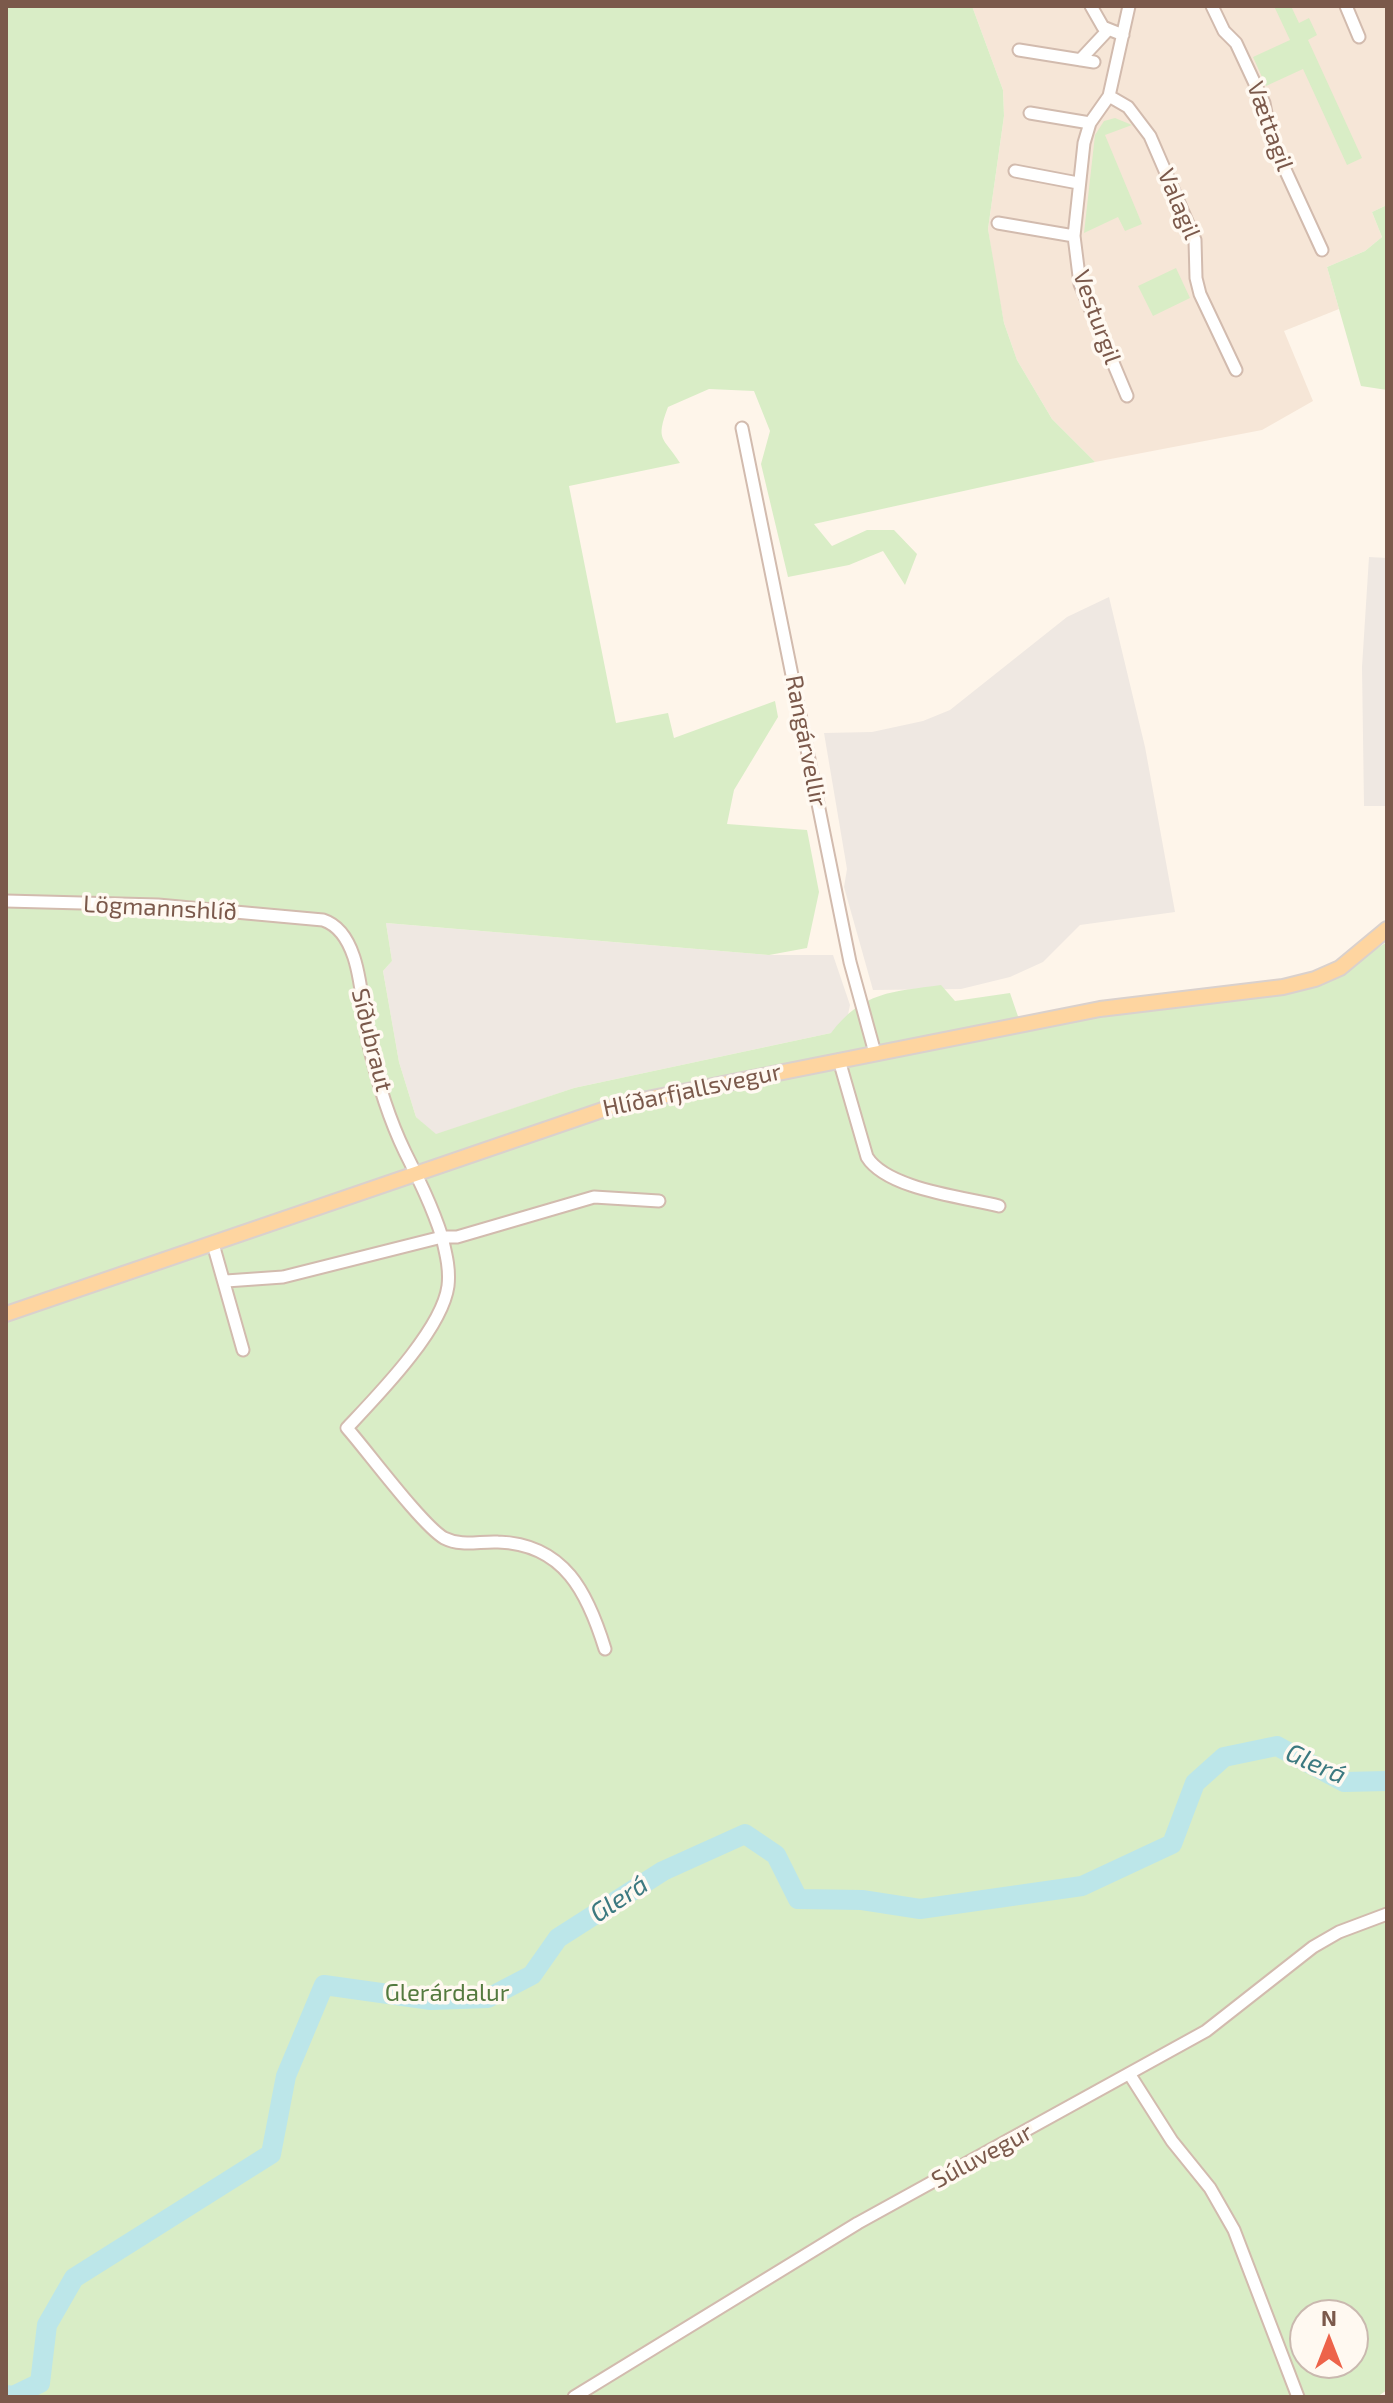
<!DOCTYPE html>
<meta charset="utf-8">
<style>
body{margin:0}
#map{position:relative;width:1393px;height:2403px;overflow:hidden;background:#fef5ea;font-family:"Exo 2",sans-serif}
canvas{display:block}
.frame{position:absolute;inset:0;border:8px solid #7b594b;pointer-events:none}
.north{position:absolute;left:1289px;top:2299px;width:80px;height:80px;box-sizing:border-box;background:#fff9f1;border:2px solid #cab9af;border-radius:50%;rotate:0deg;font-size:22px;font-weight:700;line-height:32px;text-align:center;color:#7b594b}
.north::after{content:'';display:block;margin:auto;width:28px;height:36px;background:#ed634a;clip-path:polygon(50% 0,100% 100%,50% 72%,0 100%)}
</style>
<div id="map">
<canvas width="1393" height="2403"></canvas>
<div class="frame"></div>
<div class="north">N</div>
</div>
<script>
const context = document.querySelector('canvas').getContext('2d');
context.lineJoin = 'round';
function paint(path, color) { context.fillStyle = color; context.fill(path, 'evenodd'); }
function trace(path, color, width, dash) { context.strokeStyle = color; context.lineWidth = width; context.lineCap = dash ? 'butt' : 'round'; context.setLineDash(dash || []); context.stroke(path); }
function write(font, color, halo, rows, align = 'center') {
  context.font = font + ' "Exo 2",sans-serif'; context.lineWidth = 7; context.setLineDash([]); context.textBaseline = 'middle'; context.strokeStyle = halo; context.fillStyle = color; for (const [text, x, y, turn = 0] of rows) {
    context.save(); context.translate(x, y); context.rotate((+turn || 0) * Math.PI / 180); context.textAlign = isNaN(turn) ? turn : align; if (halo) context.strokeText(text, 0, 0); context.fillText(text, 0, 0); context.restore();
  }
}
paint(new Path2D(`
 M972,6H1387V205L1372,212L1382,237L1365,251L1327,267L1339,309L1284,331L1313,401L1262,430L1095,462L1052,419L1017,360L1004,323L995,276L988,229L1004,116L1003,90Z`), '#f6e6d7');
paint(new Path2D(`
 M1369,557L1387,558V806H1364L1362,667Z
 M1109,597L1145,747L1175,912L1080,925L1043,962L1010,977L961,989L873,990L844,887L847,869L824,733L872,732L923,721L950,710L1067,617Z
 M386,923L769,955H833L850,1005L846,1024L831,1033L574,1088L436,1135L416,1117L399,1062L383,971L392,961Z`), '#efe8e2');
paint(new Path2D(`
 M6,6H972L1003,90L1004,116L988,229L1004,323L1017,360L1052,419L1095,462L814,524L832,546L867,530H894L917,554L905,585L883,551L849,565L788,577L761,464L770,431L754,391L709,389L668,407C655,442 663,436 680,463L569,486L616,723L668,713L674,738L775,701L778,717L734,790L727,824L807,830L819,892L807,948L769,955L386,923L392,961L383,971L399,1062L416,1117L436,1134L574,1088L831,1033C863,991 892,992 941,985L955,1001L1010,993L1022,1028L1277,994L1321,983L1387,942V2390L1377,2397H6ZM1305,2315H1353V2363H1305Z
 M1274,6H1291L1299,23L1309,18L1317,35L1308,40L1362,158L1347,165L1303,69L1266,86L1253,57L1290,40Z
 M1115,118L1132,125L1105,135L1142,224L1125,231L1118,217L1084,233L1095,135L1104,121Z
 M1387,205V390L1361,386L1327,267L1365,251L1382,237L1372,212Z
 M1176,268L1190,298L1153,316L1138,286Z`), '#d9edc6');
trace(new Path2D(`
 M6,2395L13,2396L40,2383L47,2325L74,2278L271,2154L286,2076L324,1985L431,2000L488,1998L532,1975L558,1938L663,1871L745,1834L776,1855L798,1899L862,1900L920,1909L1082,1886L1172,1844L1195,1783L1224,1757L1277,1746L1344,1782L1387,1781`), '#bce6e9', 20);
const minor = new Path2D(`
 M1091,6L1103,27L1123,35
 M1212,6L1224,31L1236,43L1264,103L1271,139L1322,250
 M1346,6L1359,37
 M1019,50L1094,62
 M1080,60L1108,30
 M1109,96L1128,107L1150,136L1195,240L1196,278L1200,294L1236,370
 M1030,113L1090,123
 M1015,171L1078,183
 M998,223L1074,236
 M1127,396L1080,284L1074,236L1084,143L1090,123L1109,96L1129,6
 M742,428L850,962L875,1053
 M6,901L158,905L323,920C363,933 361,1005 368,1041C376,1076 389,1119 405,1152C419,1180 432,1206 442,1237H457L594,1197L659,1201
 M839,1060L867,1157C887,1189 963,1197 999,1206
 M213,1244L243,1350
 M226,1281L283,1277L442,1237C446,1254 450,1269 448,1286C442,1330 377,1396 347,1428C368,1452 422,1525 444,1538C462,1547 479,1541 498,1542C565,1544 588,1594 605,1649
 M1130,2075L1172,2141L1210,2188L1234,2230L1298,2397
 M574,2397L858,2223L1206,2031L1313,1947L1339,1932L1387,1914`);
const major = new Path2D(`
 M6,1314L617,1105L1100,1009L1283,987L1315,979L1340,968L1387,929`);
trace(minor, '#d2bbae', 15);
trace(major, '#dad1cd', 18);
trace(minor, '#fff', 11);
trace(major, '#fed5a0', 14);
write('24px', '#7b594b', '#fff9f1', [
 ["Vættagil",1270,126,70],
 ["Valagil",1179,204,67],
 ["Vesturgil",1097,317,70],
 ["Rangárvellir",806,741,79],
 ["Lögmannshlíð",160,908,3],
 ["Síðubraut",372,1040,76],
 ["Hlíðarfjallsvegur",692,1090,-12],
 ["Súluvegur",982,2156,-28]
]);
write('24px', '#547a3f', '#fff9f1', [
 ["Glerárdalur",447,1993]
]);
write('italic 26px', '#3c7980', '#fff9f1', [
 ["Glerá",1316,1764,24],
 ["Glerá",619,1899,-33]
]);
</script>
